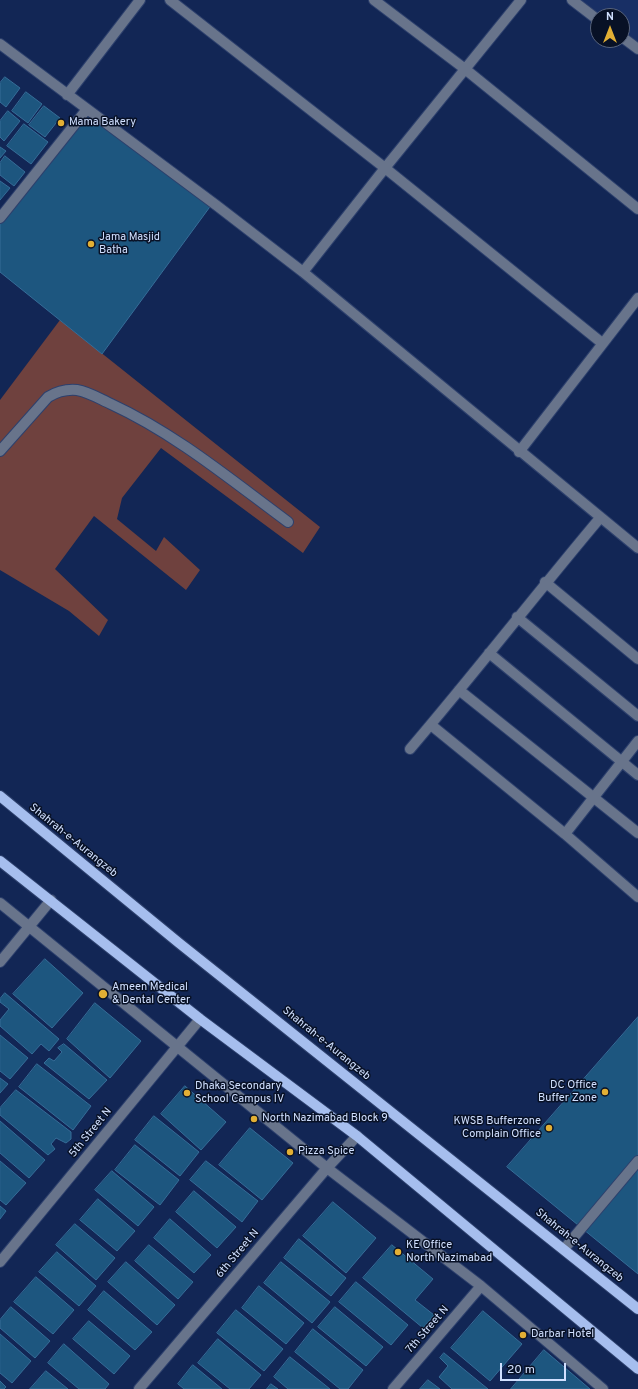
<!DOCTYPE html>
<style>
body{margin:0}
#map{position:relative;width:638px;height:1389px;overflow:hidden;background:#122655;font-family:Overpass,sans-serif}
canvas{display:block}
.north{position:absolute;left:590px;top:8px;width:40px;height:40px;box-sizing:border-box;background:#081126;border:1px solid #58647d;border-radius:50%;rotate:0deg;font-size:11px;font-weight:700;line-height:16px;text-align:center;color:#d1e0ff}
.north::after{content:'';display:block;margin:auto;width:14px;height:18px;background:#e2af34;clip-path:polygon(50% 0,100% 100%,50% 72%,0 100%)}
.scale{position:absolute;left:500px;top:1363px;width:66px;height:18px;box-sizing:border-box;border:2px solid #d1e0ff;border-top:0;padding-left:5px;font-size:12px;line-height:14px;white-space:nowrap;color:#d1e0ff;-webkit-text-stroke:3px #081126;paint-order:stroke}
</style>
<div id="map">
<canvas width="638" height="1389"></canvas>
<div class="north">N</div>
<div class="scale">20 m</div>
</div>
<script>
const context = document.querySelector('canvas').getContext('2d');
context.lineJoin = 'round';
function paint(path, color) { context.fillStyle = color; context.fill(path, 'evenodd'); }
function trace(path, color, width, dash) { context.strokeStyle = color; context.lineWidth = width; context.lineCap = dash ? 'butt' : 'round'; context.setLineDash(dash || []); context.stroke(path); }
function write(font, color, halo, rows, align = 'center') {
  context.font = font + ' Overpass,sans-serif'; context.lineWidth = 3; context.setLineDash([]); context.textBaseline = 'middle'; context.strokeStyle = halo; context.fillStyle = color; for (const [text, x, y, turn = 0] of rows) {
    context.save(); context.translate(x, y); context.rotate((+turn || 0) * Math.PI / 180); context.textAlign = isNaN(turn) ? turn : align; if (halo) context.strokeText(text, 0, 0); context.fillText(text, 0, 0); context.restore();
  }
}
paint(new Path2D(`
 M572,0H638V49L622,37V16H598Z`), '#182f65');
paint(new Path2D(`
 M60,320L320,527L303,553L161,448L122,498L117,519L156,551L164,537L200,570L186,590L94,516L55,569L108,620L99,636L69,611L0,570V400Z`), '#6f413e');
const building = new Path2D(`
 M5,77L20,88L6,107L0,102V83Z
 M26,92L42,104L28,123L12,111Z
 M44,106L60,118L45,137L29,125Z
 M85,109L212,204L102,354L0,272V216Z
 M8,111L20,121L4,141L0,137V121Z
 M24,124L48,142L31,164L7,146Z
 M0,147L6,151L0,158Z
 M5,156L25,172L14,186L0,175V163Z
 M0,181L10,188L0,200Z
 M45,959L83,993L52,1028L13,994Z
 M5,993L59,1039L49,1051L41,1044L32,1054L0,1026V1020L9,1009L0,1002V999Z
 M95,1003L141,1041L110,1078L67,1039Z
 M638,1017V1274L507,1167Z
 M0,1035L28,1058L10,1079L0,1071Z
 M64,1044L107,1080L89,1099L44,1063L49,1058L54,1061L62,1052L58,1048Z
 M37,1064L91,1106L73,1130L19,1087Z
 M0,1078L8,1084L0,1093Z
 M185,1086L226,1122L201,1150L161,1114Z
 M16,1090L71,1132V1139L66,1143L56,1138L51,1144L55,1149L48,1155L0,1115V1108Z
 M154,1116L199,1152L180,1176L135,1140Z
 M0,1121L45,1160L29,1178L0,1153Z
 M250,1128L293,1163L262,1200L219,1165Z
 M135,1145L179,1180L160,1205L115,1170Z
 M0,1161L26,1183L6,1205L0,1200Z
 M206,1161L258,1201L242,1222L190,1180Z
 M112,1171L154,1207L138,1226L95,1190Z
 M194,1191L236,1227L217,1248L176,1212Z
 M98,1199L135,1231L117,1251L80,1220Z
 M333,1202L376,1238L346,1273L303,1236Z
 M0,1206L6,1211L0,1219Z
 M170,1219L211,1255L194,1273L154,1238Z
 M75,1224L115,1258L96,1280L56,1245Z
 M299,1239L346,1278L331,1296L284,1258Z
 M149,1245L193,1282L178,1299L135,1261Z
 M392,1245L433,1279L415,1300L434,1315L423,1328L363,1278Z
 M57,1252L96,1286L79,1306L39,1272Z
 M126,1262L175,1305L157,1325L108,1282Z
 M281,1262L330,1302L312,1323L264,1283Z
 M36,1277L74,1310L53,1334L14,1302Z
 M356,1282L408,1325L391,1345L339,1302Z
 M259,1286L304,1323L286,1344L242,1308Z
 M104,1291L152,1332L135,1350L88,1310Z
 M11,1307L50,1341L35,1358L0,1328V1320Z
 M335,1307L383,1347L366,1366L318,1327Z
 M236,1310L283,1349L264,1371L217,1333Z
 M483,1311L522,1344L490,1381L451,1348Z
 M89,1321L130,1356L114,1374L73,1339Z
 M313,1329L363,1370L348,1389H340L295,1352Z
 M0,1334L31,1361L12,1383L0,1373Z
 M218,1339L261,1375L249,1389H230L198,1363Z
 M64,1344L109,1384L105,1389H79L48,1363Z
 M544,1350L590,1389H511Z
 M444,1353L488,1389H452L439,1377L448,1366L440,1358Z
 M290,1357L330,1389H288L274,1377Z
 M193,1365L222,1389H184L178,1384Z
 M46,1371L68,1389H30Z
 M428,1380L440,1389H420Z
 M0,1381L6,1387L4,1389H0Z
 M271,1384L278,1389H267Z`);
paint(building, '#1d567f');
trace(building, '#366d98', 1);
const minor = new Path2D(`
 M170,0L385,168L602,343
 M374,0L465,69L638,209
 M572,0L598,20
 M622,37L638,49
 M0,44L216,205L303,272L638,548
 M67,95L140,0
 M0,218L87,109
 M303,272L385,168L521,0
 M0,451L48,397C58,391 66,389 77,390C89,392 100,399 111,404C176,434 231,480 288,522
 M519,452L638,298
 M545,582L638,659
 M517,617L638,716
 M489,653L638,775
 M459,690L638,833
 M431,725L565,834L638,897
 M410,749C475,673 536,594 600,518
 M565,834L638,741
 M0,903L327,1168L481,1286L603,1389
 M0,962L51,900
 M564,1249L638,1161
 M0,1262L200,1019
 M139,1389L327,1168L357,1136
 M393,1389L481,1286`);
const major = new Path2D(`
 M0,796L179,943L638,1309
 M0,861L200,1019L357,1136L638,1369`);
trace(minor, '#2d406d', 12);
trace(major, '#2d406d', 12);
trace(minor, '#68748b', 10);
trace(major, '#a6beee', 10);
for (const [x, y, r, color] of [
 [61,123,4,"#e2af34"],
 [91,244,4,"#e2af34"],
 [103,994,5,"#e2af34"],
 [605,1092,4,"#e2af34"],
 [187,1093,4,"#e2af34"],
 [254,1119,4,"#e2af34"],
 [549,1128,4,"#e2af34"],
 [290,1152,4,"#e2af34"],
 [398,1252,4,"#e2af34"],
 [523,1335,4,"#e2af34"]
]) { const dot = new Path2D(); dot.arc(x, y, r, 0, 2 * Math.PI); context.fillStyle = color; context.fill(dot); trace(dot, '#081126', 1.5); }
write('11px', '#d1e0ff', '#081126', [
 ["Mama Bakery",69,123],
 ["Jama Masjid",99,238],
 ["Batha",99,251],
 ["Ameen Medical",112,988],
 ["& Dental Center",112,1001],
 ["DC Office",597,1086,"right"],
 ["Buffer Zone",597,1099,"right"],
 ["Dhaka Secondary",195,1087],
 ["School Campus IV",195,1100],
 ["North Nazimabad Block 9",262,1119],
 ["KWSB Bufferzone",541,1122,"right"],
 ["Complain Office",541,1135,"right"],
 ["Pizza Spice",298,1152],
 ["KE Office",406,1246],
 ["North Nazimabad",406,1259],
 ["Darbar Hotel",531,1335]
], 'left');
write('11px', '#d1e0ff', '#081126', [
 ["Shahrah-e-Aurangzeb",73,841,39],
 ["Shahrah-e-Aurangzeb",326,1044,39],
 ["5th Street N",91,1133,-51],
 ["Shahrah-e-Aurangzeb",579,1246,39],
 ["6th Street N",238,1254,-50],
 ["7th Street N",428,1330,-49]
]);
</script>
